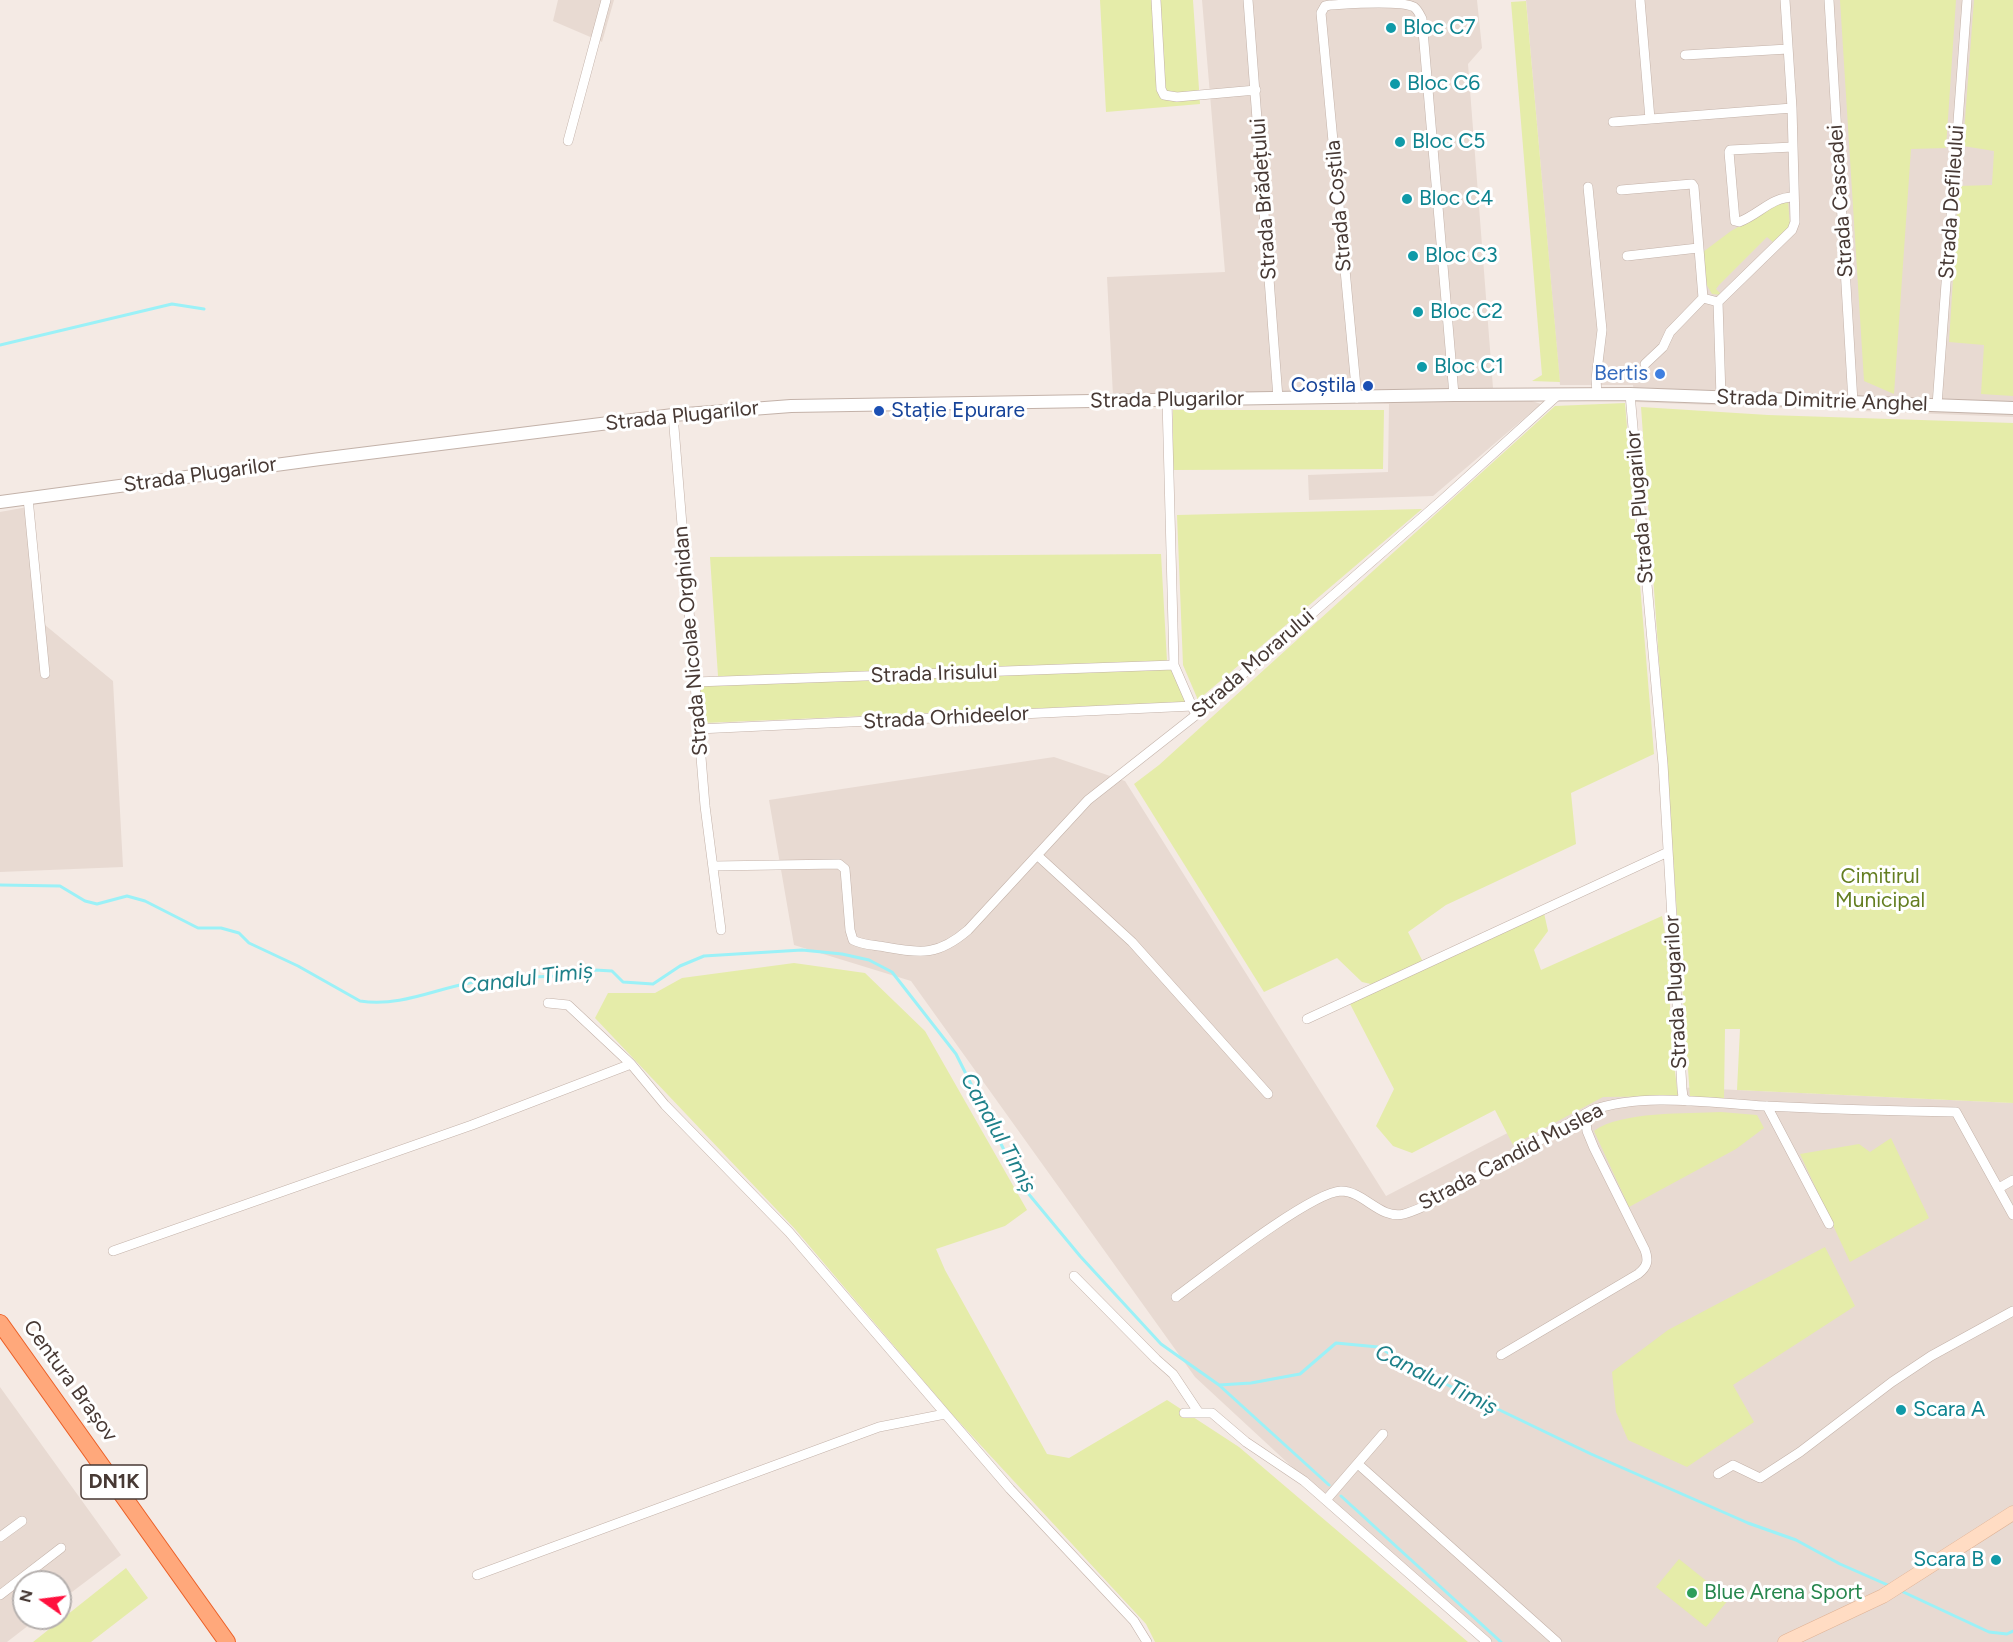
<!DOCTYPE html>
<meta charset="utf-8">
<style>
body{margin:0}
#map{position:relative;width:2013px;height:1642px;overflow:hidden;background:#f4eae4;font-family:Figtree,sans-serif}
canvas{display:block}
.north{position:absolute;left:12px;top:1570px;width:60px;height:60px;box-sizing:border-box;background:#fff;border:2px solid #b5b0ae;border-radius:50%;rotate:284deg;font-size:16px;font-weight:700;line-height:24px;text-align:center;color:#473934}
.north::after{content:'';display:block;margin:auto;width:21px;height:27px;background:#ff103e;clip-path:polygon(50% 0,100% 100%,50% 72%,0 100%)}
</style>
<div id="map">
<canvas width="2013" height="1642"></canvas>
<div class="north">N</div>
</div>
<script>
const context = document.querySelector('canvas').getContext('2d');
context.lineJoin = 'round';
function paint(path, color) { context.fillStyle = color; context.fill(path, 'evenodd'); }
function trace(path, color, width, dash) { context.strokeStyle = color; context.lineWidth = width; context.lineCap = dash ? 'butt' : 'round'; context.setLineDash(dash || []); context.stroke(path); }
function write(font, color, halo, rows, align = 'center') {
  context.font = font + ' Figtree,sans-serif'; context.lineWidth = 6; context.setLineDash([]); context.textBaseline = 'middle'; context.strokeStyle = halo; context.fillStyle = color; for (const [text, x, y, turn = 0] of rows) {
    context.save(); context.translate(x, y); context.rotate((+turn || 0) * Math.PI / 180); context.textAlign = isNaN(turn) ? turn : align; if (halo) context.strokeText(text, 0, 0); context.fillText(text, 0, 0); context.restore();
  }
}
paint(new Path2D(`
 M558,0H614L602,42L553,21Z
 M1202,0H1477L1482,48L1468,64L1493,388L1541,404L1433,496L1309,500L1308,475L1388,472L1389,404L1113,396L1107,277L1225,272Z
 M1526,0H2013V417L1635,402L1633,385H1560Z
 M33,506L45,625L113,681L123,867L0,872V512Z
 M1054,757L1125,781L1386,1196L1577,1097L1674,1087L2013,1103V1642H1481L1195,1377L911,981L794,945L769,800Z
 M0,1387L121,1555L60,1601V1582H24V1618H38L7,1642H0Z`), '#e8dad2');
paint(new Path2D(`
 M1100,0H1193L1200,104L1106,112Z
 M1840,0H1956L1946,148L1911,149L1894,394L1864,381Z
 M1974,0H2013V396L1981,394L1984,345L1949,342L1959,186L1992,185L1994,151L1963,146Z
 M1526,1L1560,382L1532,381L1542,375L1511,2Z
 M1788,199L1790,228L1774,243L1767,237L1719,285L1716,289L1722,295L1712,294L1705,282L1703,252L1731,231Z
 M1625,403L1654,754L1571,793L1576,844L1446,905L1408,932L1424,964L1544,913L1548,931L1534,950L1541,970L1662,916L1670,962V1010L1673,1056L1678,1096L1603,1097L1513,1145L1495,1110L1412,1153L1393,1146L1376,1126L1394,1089L1348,1000L1375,985L1362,982L1337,958L1264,992L1134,784L1159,765L1555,406Z
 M1641,407L1768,415L2013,423V1103L1737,1090L1740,1029H1725L1724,1098L1690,1097Z
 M1173,410H1384L1383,469L1172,470Z
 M1422,509L1198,700L1183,665L1177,515Z
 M1161,554L1167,661L1188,702L704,723L700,686L718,676L710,557Z
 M794,963L865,973L925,1031L1027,1210L1005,1226L936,1249L945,1270L1047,1454L1069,1458L1167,1400L1239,1447L1468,1642H1155L1146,1624L950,1412L795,1229L595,1018L608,993H655L682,978Z
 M1721,1112L1757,1115L1764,1128L1736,1149L1629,1207L1594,1131C1620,1111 1688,1114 1721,1112Z
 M1891,1138L1929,1218L1850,1262L1800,1154L1859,1144L1870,1152Z
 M1825,1247L1855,1306L1733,1385L1754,1422L1687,1467L1628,1440L1616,1412L1612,1372L1668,1330Z
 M1679,1559L1729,1599L1706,1627L1656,1587Z
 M126,1568L148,1598L91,1642H33Z`), '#e5eca9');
trace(new Path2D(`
 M0,345L172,304L204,309
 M0,885L60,886L85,901L97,904L127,896L145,901L198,928H221L239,933L249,943L298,966L360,1001C402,1007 434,989 474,982C509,976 549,977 585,975L595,970L612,971L623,982L653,984L680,966L704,956L802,950L842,954L869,960L892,972L956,1054L1022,1186L1080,1256L1161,1344L1219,1385L1251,1383L1300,1374L1336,1343L1378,1347L1429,1376L1591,1454L1748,1523L1796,1540L1840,1564L1890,1586
 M1219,1385L1329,1485
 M1341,1496L1501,1642
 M1899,1590L1989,1632L2007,1634L2013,1631`), '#9bf1f7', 3);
const minor = new Path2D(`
 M1156,0L1161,89L1164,95L1177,97L1256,90
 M1248,0L1278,398
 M1640,0L1650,119
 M1829,0L1853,402
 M1685,55L1788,49
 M1613,122L1792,108
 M568,141L606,0
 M1793,147L1730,150L1729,152L1735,221L1739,222C1760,214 1771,197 1794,197
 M1588,187L1602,330L1596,379L1597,394
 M1621,190L1692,184L1694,187L1703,298
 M1627,256L1698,248
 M1645,364L1663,347L1670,332L1703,298L1718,302
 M1630,394L1663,764L1682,1089L1683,1097L1687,1101
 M1721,397L1718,302L1792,230L1795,222L1792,108L1785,0
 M1357,398L1321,13L1325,6L1330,5C1350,4 1399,0 1414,7C1418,10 1420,15 1422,19L1454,395
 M1167,400L1174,665L1194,711
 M1937,405L1967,0
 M673,415L705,806L721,930
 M28,498L45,674
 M695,682L1174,665
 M698,729L1193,706
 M1037,855L1132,942L1268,1094
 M714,866L839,864L845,869L850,930L853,940C862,945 875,945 885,947C922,954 939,955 968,930L1088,800L1196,715L1441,501L1559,394
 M548,1003L568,1005L631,1064L665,1105L789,1232L1010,1489L1134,1621L1147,1642
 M1307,1019L1668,852
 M1767,1106L1829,1224
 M1999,1188L2013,1180
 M113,1251L472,1125L631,1064
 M1074,1276L1156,1359L1173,1374L1199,1413
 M1176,1297C1206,1275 1311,1192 1341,1191C1364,1191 1380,1220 1404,1214C1428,1207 1452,1191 1473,1179C1513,1156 1552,1133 1592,1110C1645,1092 1710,1103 1765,1106C1828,1109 1892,1111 1956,1112L2013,1215
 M1501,1355L1638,1274C1647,1267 1649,1261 1645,1250L1594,1148L1587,1131L1585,1114
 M1184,1413H1212L1246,1442L1304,1481L1487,1642
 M1358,1464L1557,1642
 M1718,1474L1733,1465L1760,1478L1800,1452L1892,1382L1931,1356L2013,1311
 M1326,1500L1383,1434
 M0,1537L22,1521
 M477,1575L879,1427L945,1414
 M0,1595L61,1548`);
const tertiary = new Path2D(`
 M0,502L320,459L673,415L791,406L1454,395L1630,394L2013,408`);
const secondary = new Path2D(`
 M1785,1642L1883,1596L2013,1513`);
const trunk = new Path2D(`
 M0,1323L227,1642`);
trace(minor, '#c3b2a9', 10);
trace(tertiary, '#c3b2a9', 14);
trace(secondary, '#dfb194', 15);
trace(trunk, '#ec6027', 18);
trace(minor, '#fff', 9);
trace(tertiary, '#fff', 12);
trace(secondary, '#ffdcc3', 14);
trace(trunk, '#ffa87b', 16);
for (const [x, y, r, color] of [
 [1391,28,6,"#0f9aa8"],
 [1395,84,6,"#0f9aa8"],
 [1400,142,6,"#0f9aa8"],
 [1407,199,6,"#0f9aa8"],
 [1413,256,6,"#0f9aa8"],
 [1418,312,6,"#0f9aa8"],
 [1422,367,6,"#0f9aa8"],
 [1660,374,6,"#3f7fe0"],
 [1368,386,6,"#1a4fb4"],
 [879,411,6,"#1a4fb4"],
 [1901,1410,6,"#0f9aa8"],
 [1996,1560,6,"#0f9aa8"],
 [1692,1593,6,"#2e9e5b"]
]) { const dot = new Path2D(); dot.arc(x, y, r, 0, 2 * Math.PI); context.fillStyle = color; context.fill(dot); trace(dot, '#fff', 2); }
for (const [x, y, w] of [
 [114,1482,66]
]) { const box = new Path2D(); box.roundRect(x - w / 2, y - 17, w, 34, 4.5); context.fillStyle = '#fff'; context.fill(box); trace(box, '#473934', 1.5); }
write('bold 20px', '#473934', null, [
 ["DN1K",114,1482]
]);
write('21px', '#0d838f', '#fff', [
 ["Bloc C7",1403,28],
 ["Bloc C6",1407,84],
 ["Bloc C5",1412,142],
 ["Bloc C4",1419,199],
 ["Bloc C3",1425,256],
 ["Bloc C2",1430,312],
 ["Bloc C1",1434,367],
 ["Scara A",1913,1410],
 ["Scara B",1984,1560,"right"]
], 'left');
write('21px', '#473934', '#fff', [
 ["Strada Brădețului",1264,199,-94],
 ["Strada Cascadei",1841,201,-94],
 ["Strada Defileului",1952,202,-86],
 ["Strada Coștila",1339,206,-95],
 ["Strada Plugarilor",1167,400,-1],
 ["Strada Dimitrie Anghel",1822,401,2],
 ["Strada Plugarilor",682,416,-6],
 ["Strada Plugarilor",200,475,-8],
 ["Strada Plugarilor",1640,507,-95],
 ["Strada Nicolae Orghidan",691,641,-95],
 ["Strada Morarului",1253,664,-41],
 ["Strada Irisului",934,674,-2],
 ["Strada Orhideelor",946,718,-3],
 ["Strada Plugarilor",1676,992,-93],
 ["Strada Candid Muslea",1511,1157,-28],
 ["Centura Brașov",70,1381,54]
]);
write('21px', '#366cbe', '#fff', [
 ["Bertis",1648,374]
], 'right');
write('21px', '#164399', '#fff', [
 ["Coștila",1356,386],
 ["Stație Epurare",891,411,"left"]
], 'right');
write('21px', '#647e21', '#fff', [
 ["Cimitirul",1880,877],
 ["Municipal",1880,901]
]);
write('21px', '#27864d', '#fff', [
 ["Blue Arena Sport",1704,1593]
], 'left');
write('italic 22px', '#1e8089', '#fff', [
 ["Canalul Timiș",527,979,-7],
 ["Canalul Timiș",998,1133,61],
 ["Canalul Timiș",1436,1380,26]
]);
</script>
